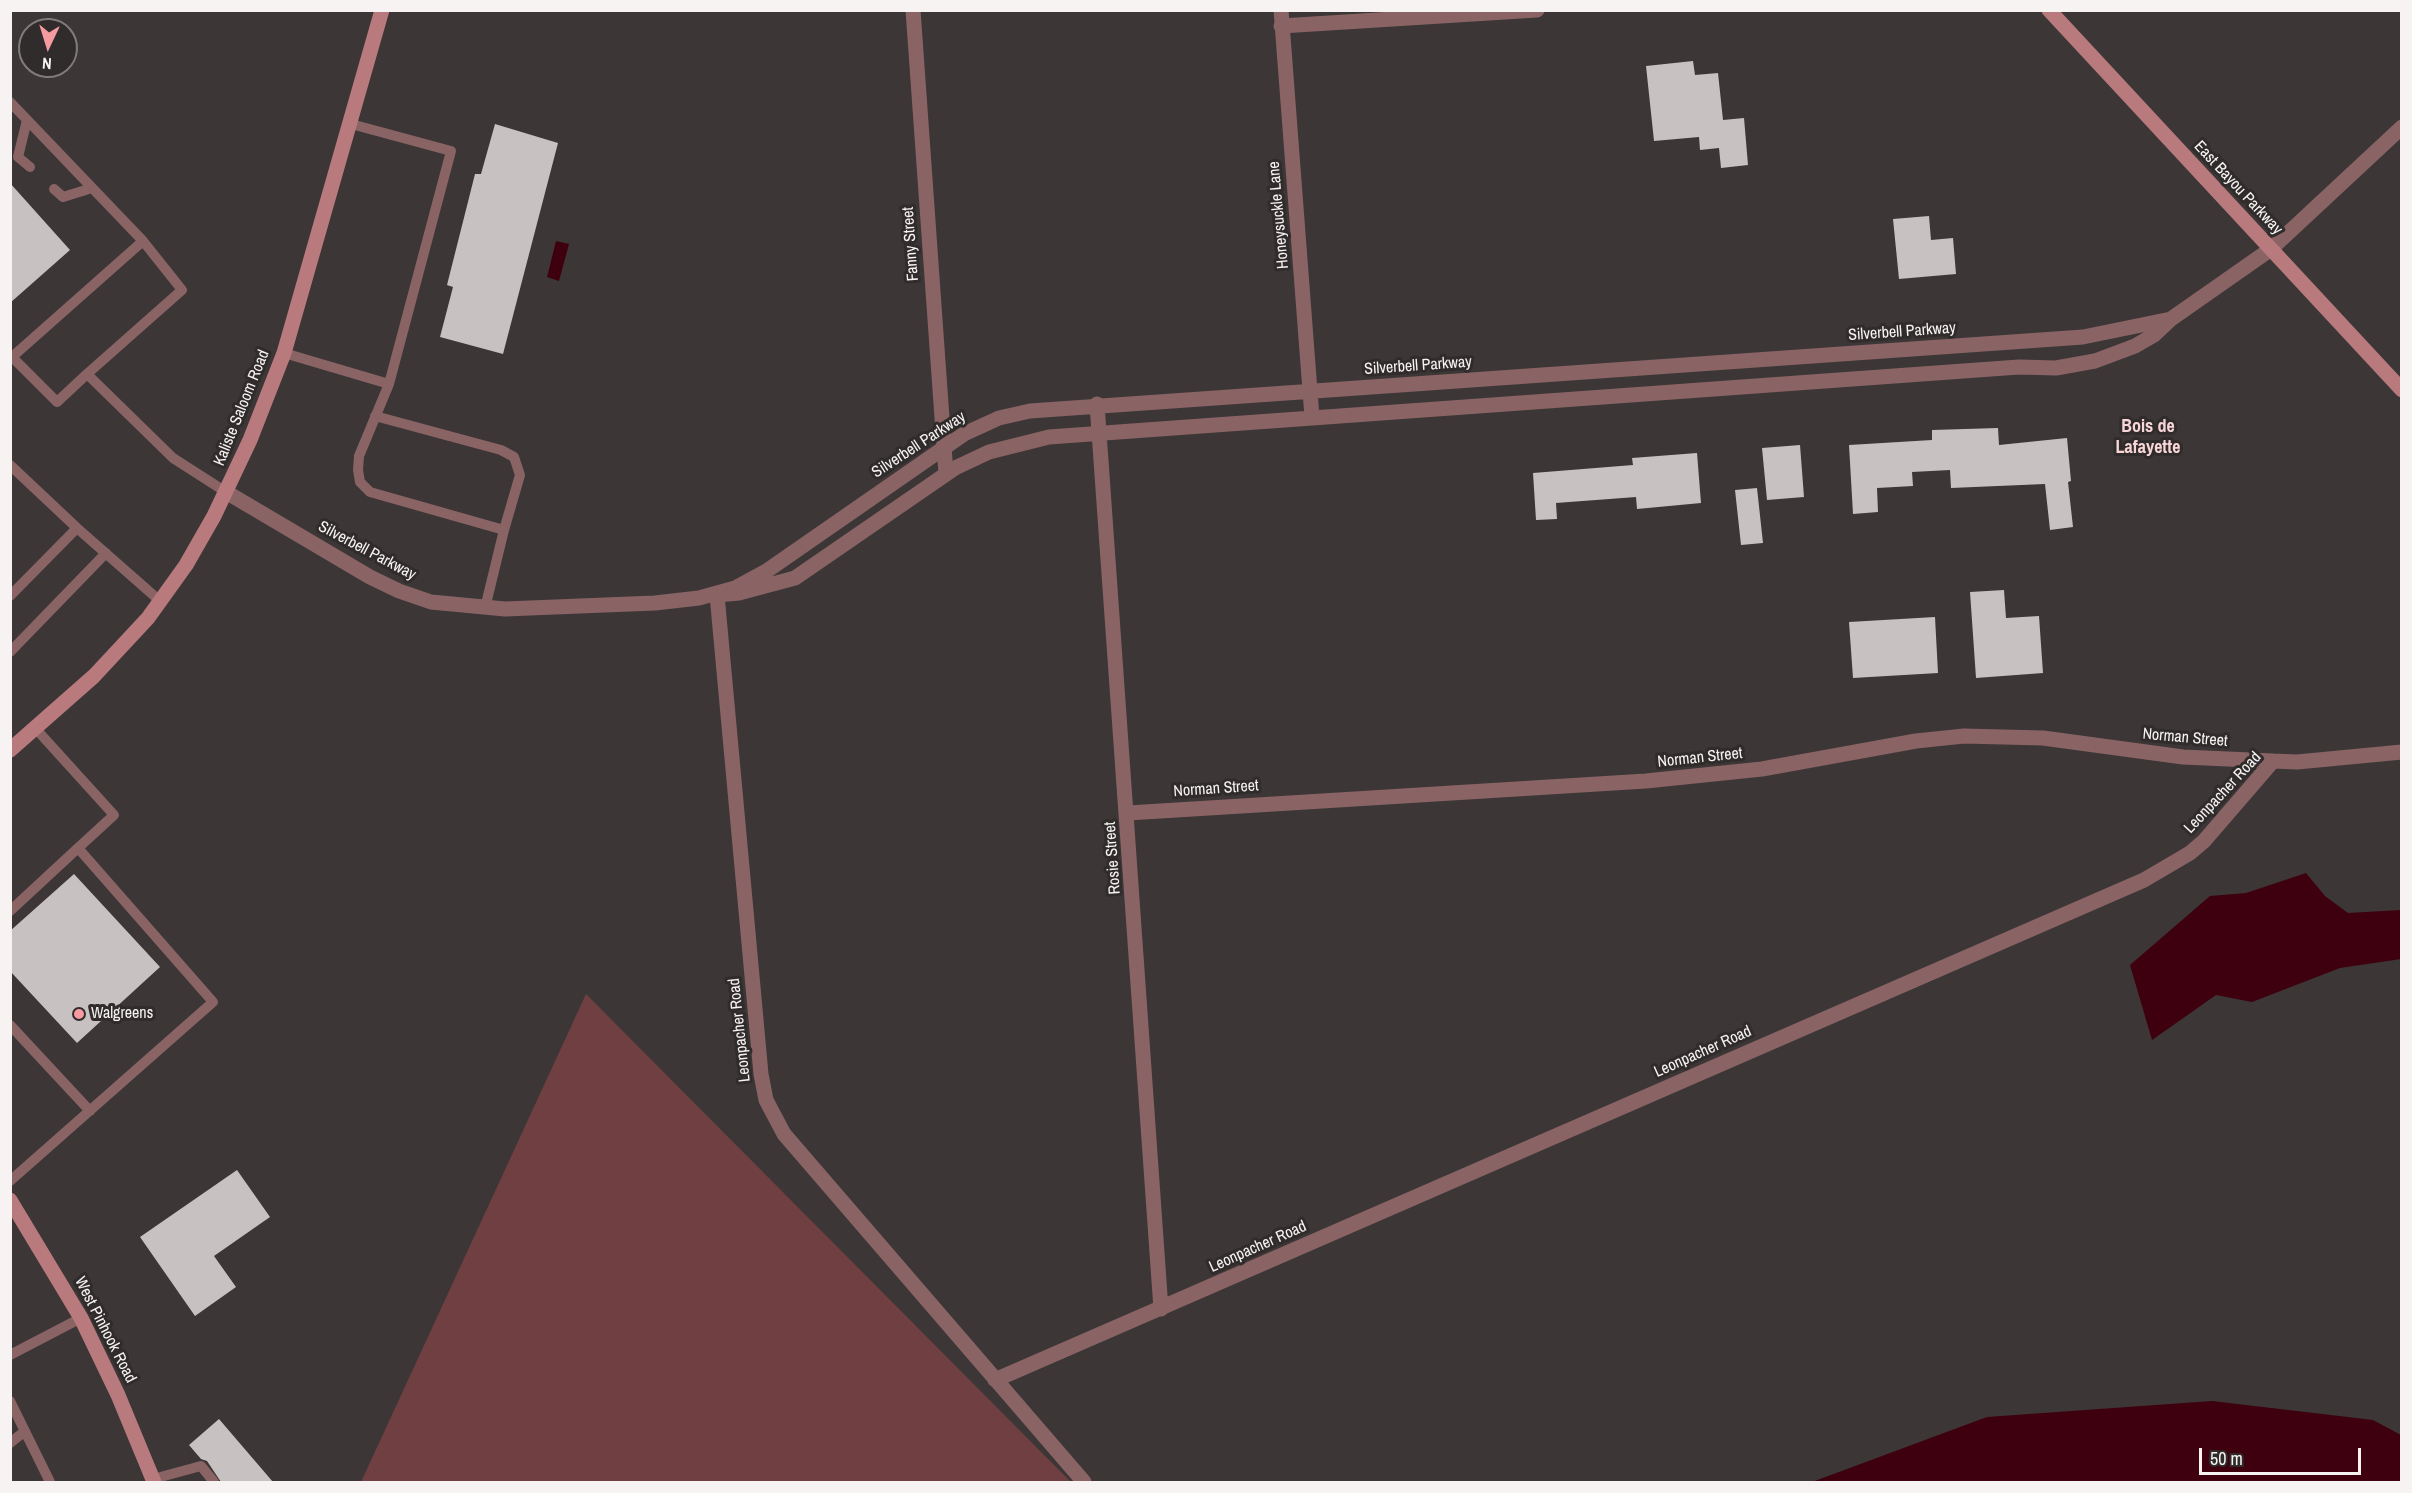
<!DOCTYPE html>
<html>
<head>
<meta charset="utf-8">
<style>
	body { margin:0 }
	#map { position:relative; width:2412px; height:1493px; overflow:hidden; background:#3c3636; font-family:"Archivo Narrow",sans-serif }
	canvas { display:block }
	.frame { position:absolute; inset:0; border:12px solid #f7f3f3; pointer-events:none }
	.north { position:absolute; left:18px; top:18px; width:60px; height:60px; box-sizing:border-box; background:#312c2c; border:2px solid #807c7c; border-radius:50%; rotate:184deg; font-size:16px; font-weight:700; line-height:24px; text-align:center; color:#f7f3f3 }
	.north::after { content:''; display:block; margin:auto; width:21px; height:27px; background:#f49aa0; clip-path:polygon(50% 0,100% 100%,50% 72%,0 100%) }
	.scale { position:absolute; left:2199px; top:1448px; width:162px; height:27px; box-sizing:border-box; border:3px solid #f7f3f3; border-top:0; padding-left:8px; font-size:18px; line-height:21px; white-space:nowrap; color:#f7f3f3; -webkit-text-stroke:4px #312c2c; paint-order:stroke }
</style>
</head>
<body>
<div id="map">
<canvas width="2412" height="1493"></canvas>
<div class="frame"></div>
<div class="north">N</div>
<div class="scale">50 m</div>
</div>
<script>
const c = document.querySelector('canvas').getContext('2d');
c.lineJoin = 'round';
function fill(path, color) {
  c.fillStyle = color;
  c.fill(path, 'evenodd');
}
function toPath(rows) {
  const path = new Path2D();
  for (const r of rows) {
    path.moveTo(r[0], r[1]);
    for (let i = 2; i < r.length; i += 2) path.lineTo(r[i], r[i + 1]);
  }
  return path;
}
function strokePath(path, color, width, dash) {
  c.strokeStyle = color;
  c.lineWidth = width;
  c.lineCap = dash ? 'butt' : 'round';
  c.setLineDash(dash || []);
  c.stroke(path);
}
function label(font, color, halo, rows, align = 'center') {
  c.font = font + ' "Archivo Narrow",sans-serif';
  c.lineWidth = 6;
  c.setLineDash([]);
  c.textBaseline = 'middle';
  c.strokeStyle = halo;
  c.fillStyle = color;
  for (const [text, x, y, turn = 0] of rows) {
    c.save();
    c.translate(x, y);
    c.rotate((+turn || 0) * Math.PI / 180);
    c.textAlign = isNaN(turn) ? turn : align;
    if (halo) c.strokeText(text, 0, 0);
    c.fillText(text, 0, 0);
    c.restore();
  }
}
fill(toPath([
	[586,994,1071,1482,361,1482]
]), '#703f42');
fill(toPath([
	[556,241,569,244,559,281,547,277],
	[2306,873,2325,896,2348,913,2401,910,2401,959,2340,968,2252,1002,2216,995,2152,1040,2130,965,2210,896,2246,893],
	[2212,1401,2373,1420,2401,1435,2401,1482,1812,1482,1987,1417]
]), '#3e000e');
fill(toPath([
	[1693,61,1695,75,1718,73,1723,120,1744,118,1748,165,1721,168,1719,148,1700,150,1699,137,1654,141,1646,66],
	[495,124,558,143,503,354,440,337,453,287,447,285,475,174,481,174],
	[10,183,70,250,10,303],
	[1929,216,1931,240,1953,238,1956,274,1899,279,1893,219],
	[1998,428,1999,445,2067,438,2071,481,2068,482,2073,527,2050,530,2045,484,1951,488,1950,470,1912,472,1913,486,1877,488,1878,512,1853,514,1849,445,1932,440,1932,430],
	[1800,445,1804,497,1767,500,1762,448],
	[1697,453,1701,503,1637,509,1636,497,1556,503,1557,519,1536,520,1533,473,1633,465,1632,458],
	[1757,488,1763,543,1741,545,1735,490],
	[2004,590,2006,618,2039,616,2043,673,1976,678,1970,592],
	[1935,617,1938,673,1853,678,1849,622],
	[74,874,160,967,77,1043,10,971,10,931],
	[237,1170,270,1217,214,1256,236,1287,195,1316,140,1237],
	[219,1419,273,1482,221,1482,207,1461,201,1459,189,1445]
]), '#c8c1c1');
strokePath(toPath([
	[10,102,143,241,12,357,57,402,87,374,173,458,226,492],
	[27,120,18,157,30,167],
	[54,189,63,197,92,188],
	[284,353,389,384,451,151,351,124],
	[87,374,182,290,143,241],
	[389,384,359,456,358,470,360,482,370,492,504,530,485,608],
	[375,416,501,450,514,457,520,475,504,530],
	[10,465,77,528],
	[10,596,77,528,160,601],
	[10,652,106,553],
	[10,911,78,848],
	[10,1025,90,1111],
	[10,1181,213,1002,78,848,114,815,36,729],
	[10,1355,81,1318],
	[10,1401,50,1482],
	[10,1443,25,1431],
	[153,1479,201,1466,214,1482]
]), '#8a6365', 10);
strokePath(toPath([
	[913,10,946,474],
	[1281,10,1312,417],
	[1281,26,1537,10],
	[1097,404,1161,1309],
	[226,492,370,577,399,591,431,602,505,609,655,603,699,598,735,588,768,570,964,434,999,418,1030,411,2083,337,2171,319,2271,249,2402,127],
	[1128,813,1646,781,1762,769,1916,741,1964,736,2043,738,2183,757,2273,761],
	[995,1380,2144,880,2190,853,2204,841,2273,761,2297,762,2402,752],
	[1084,1482,784,1134,766,1100,761,1074,717,595,739,593,795,578,955,468,989,452,1049,437,2019,367,2056,368,2095,361,2135,346,2154,335,2171,319]
]), '#8a6365', 15);
strokePath(toPath([
	[2049,10,2402,390],
	[10,750,94,676,148,618,186,565,214,516,250,440,284,353,382,10],
	[10,1200,81,1318,118,1395,154,1482]
]), '#b87a7d', 15);
for (const [x, y, r, color] of [
	[79,1014,6,"#f49aa0"]
]) {
  const dot = new Path2D();
  dot.arc(x, y, r, 0, 2 * Math.PI);
  c.fillStyle = color;
  c.fill(dot);
  strokePath(dot, '#312c2c', 2);
}
label('16px', '#f7f3f3', '#312c2c', [
	["East Bayou Parkway",2238,188,47],
	["Honeysuckle Lane",1279,215,-95],
	["Fanny Street",911,244,-94],
	["Silverbell Parkway",1902,332,-4],
	["Silverbell Parkway",1418,366,-4],
	["Kaliste Saloom Road",242,408,-68],
	["Silverbell Parkway",919,445,-33],
	["Silverbell Parkway",367,551,28],
	["Norman Street",2185,738,5],
	["Norman Street",1700,758,-6],
	["Norman Street",1216,789,-4],
	["Leonpacher Road",2223,793,-47],
	["Rosie Street",1113,858,-94],
	["Leonpacher Road",740,1030,-96],
	["Leonpacher Road",1703,1052,-24],
	["Leonpacher Road",1258,1247,-24],
	["West Pinhook Road",105,1330,63]
]);
label('16px', '#f7f3f3', '#312c2c', [
	["Walgreens",91,1014]
], 'left');
label('bold 18px', '#f8d5d6', '#312c2c', [
	["Bois de",2148,427],
	["Lafayette",2148,448]
]);
</script>
</body>
</html>
